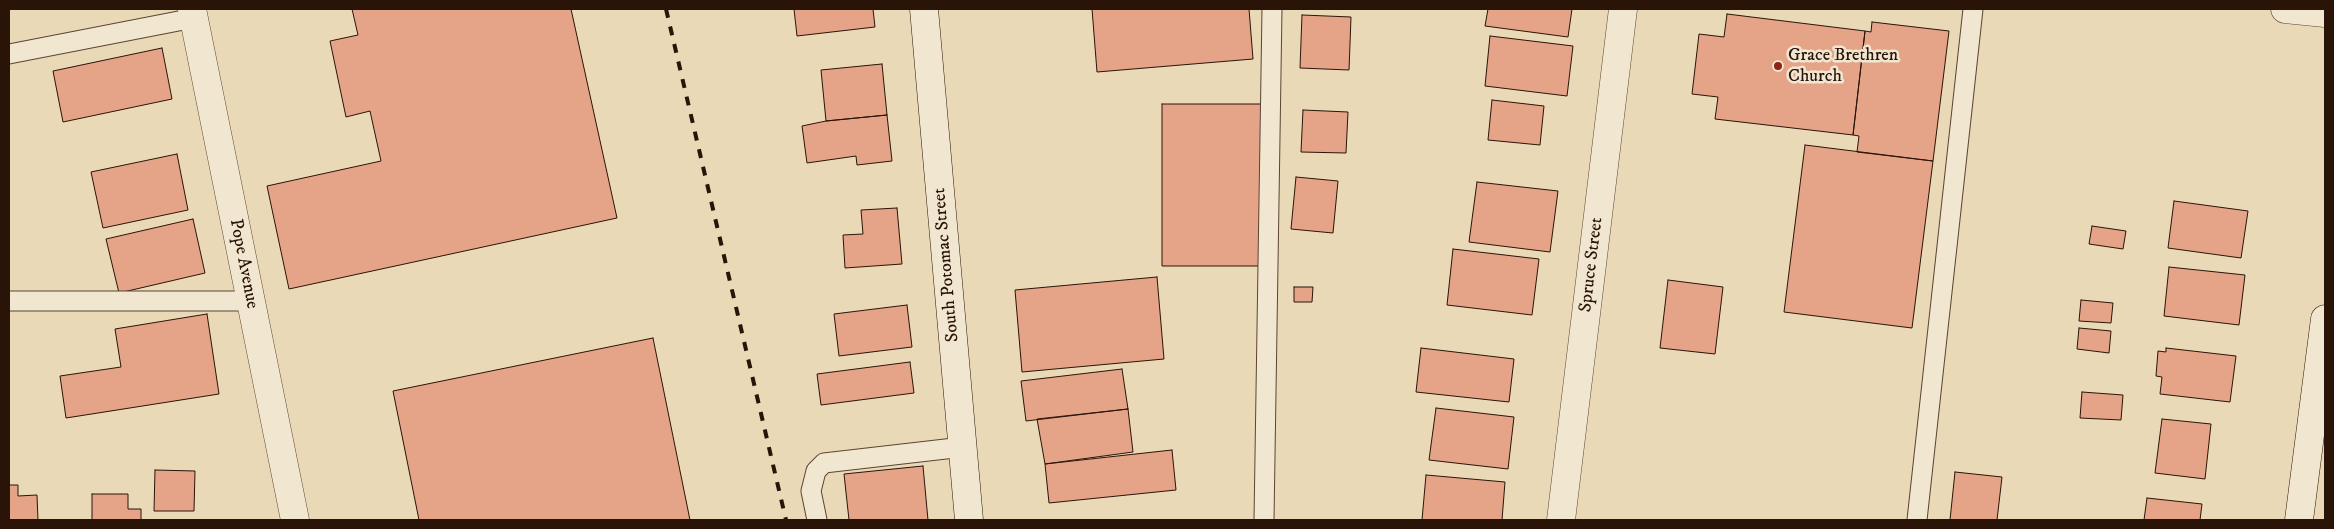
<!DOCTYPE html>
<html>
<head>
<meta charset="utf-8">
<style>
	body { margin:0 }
	#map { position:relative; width:2334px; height:529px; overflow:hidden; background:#e9d9b7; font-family:"IM FELL DW Pica",serif }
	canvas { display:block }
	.frame { position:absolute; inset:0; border:10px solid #2a1408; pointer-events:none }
</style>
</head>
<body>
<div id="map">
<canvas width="2334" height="529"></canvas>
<div class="frame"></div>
</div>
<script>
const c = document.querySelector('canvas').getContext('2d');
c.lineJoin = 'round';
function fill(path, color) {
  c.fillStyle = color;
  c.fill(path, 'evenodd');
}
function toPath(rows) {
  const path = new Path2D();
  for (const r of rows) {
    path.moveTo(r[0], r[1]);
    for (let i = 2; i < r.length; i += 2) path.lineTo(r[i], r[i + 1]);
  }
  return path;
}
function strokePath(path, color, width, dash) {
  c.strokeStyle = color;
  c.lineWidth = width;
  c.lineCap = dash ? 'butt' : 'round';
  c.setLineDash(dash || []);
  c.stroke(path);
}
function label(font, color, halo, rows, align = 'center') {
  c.font = font + ' "IM FELL DW Pica",serif';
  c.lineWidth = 5;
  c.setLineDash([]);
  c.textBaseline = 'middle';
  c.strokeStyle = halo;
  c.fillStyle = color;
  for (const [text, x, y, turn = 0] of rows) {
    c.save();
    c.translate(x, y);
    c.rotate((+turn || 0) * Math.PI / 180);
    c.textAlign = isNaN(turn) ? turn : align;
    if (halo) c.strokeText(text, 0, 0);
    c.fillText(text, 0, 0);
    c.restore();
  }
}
const building = toPath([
	[352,9,571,9,617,218,289,289,267,186,381,161,370,111,346,117,330,41,358,35,352,9],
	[794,9,873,9,875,27,797,36,794,9],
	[1092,9,1249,9,1253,59,1097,72,1092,9],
	[1488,9,1572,9,1568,37,1485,26,1488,9],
	[1727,14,1865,31,1853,135,1715,119,1718,97,1692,94,1699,34,1724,37,1727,14],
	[1302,15,1351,17,1349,70,1300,68,1302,15],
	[1872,22,1949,31,1933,161,1857,152,1859,136,1853,135,1865,31,1871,32,1872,22],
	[1490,36,1573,46,1567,96,1485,86,1490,36],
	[162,48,172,99,63,122,53,71,162,48],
	[882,64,887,115,826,121,821,70,882,64],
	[1492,100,1544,106,1540,145,1488,140,1492,100],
	[1162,104,1264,104,1264,266,1162,266,1162,104],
	[1303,110,1348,112,1346,153,1301,152,1303,110],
	[887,115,892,161,857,165,856,156,807,163,802,126,826,121,887,115],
	[1805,145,1933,161,1912,328,1784,312,1805,145],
	[177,154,188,210,103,228,91,172,177,154],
	[1296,177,1338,181,1333,233,1291,229,1296,177],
	[1477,182,1558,191,1550,252,1469,242,1477,182],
	[2174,201,2248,211,2241,258,2168,248,2174,201],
	[897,208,902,264,845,268,843,235,863,234,861,210,897,208],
	[193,219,205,273,119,293,106,239,193,219],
	[2092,226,2126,231,2123,249,2089,244,2092,226],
	[1453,249,1539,259,1532,315,1447,305,1453,249],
	[2169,267,2245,275,2239,325,2164,316,2169,267],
	[1157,277,1164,359,1022,372,1015,290,1157,277],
	[1668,280,1723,287,1715,354,1660,348,1668,280],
	[1294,287,1313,287,1312,302,1294,302,1294,287],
	[2081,300,2113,303,2111,323,2079,321,2081,300],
	[907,305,912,347,839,356,834,314,907,305],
	[207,314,219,394,66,418,60,376,121,367,115,329,207,314],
	[2079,328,2111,331,2109,353,2077,349,2079,328],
	[653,338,690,520,419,520,393,391,653,338],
	[1421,348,1514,359,1509,402,1416,392,1421,348],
	[2166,348,2236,356,2230,402,2160,394,2162,377,2156,376,2158,351,2166,352,2166,348],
	[910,362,914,393,821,405,817,374,910,362],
	[1122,369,1128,409,1026,421,1021,381,1122,369],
	[2082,392,2123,395,2121,420,2080,418,2082,392],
	[1436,408,1514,417,1508,469,1429,460,1436,408],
	[1128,409,1133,452,1045,464,1037,419,1128,409],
	[2162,419,2211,424,2205,479,2155,473,2162,419],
	[1172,450,1176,490,1049,503,1045,464,1172,450],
	[923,466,928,520,849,520,844,474,923,466],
	[155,470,195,471,194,511,154,511,155,470],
	[1955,472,2002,477,1997,520,1950,520,1955,472],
	[1426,475,1505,482,1502,520,1422,520,1426,475],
	[9,485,18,485,18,496,37,495,38,520,9,520,9,485],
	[92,494,128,494,128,509,141,509,141,520,92,520,92,494],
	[2147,498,2202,504,2200,520,2144,520,2147,498]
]);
fill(building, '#e5a387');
strokePath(building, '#2a1408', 1);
const lane = toPath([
	[9,54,194,18],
	[9,301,251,301],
	[817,520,811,491,816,471,824,463,963,447],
	[1264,520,1272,9],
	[1917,520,1973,9]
]);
const street = toPath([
	[192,9,295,520],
	[2285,9,2325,13],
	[1561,520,1623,9]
]);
const secondary = toPath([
	[924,9,969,520],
	[2299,520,2325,319]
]);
strokePath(lane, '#5a4534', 21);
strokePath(street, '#5a4534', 29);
strokePath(secondary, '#2a1408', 29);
strokePath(lane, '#f1e6d0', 19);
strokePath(street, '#f1e6d0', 28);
strokePath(secondary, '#f1e6d0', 28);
strokePath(toPath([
	[666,9,786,520]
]), '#2a1408', 4, [9, 9]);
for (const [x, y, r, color] of [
	[1778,66,5,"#8f2418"]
]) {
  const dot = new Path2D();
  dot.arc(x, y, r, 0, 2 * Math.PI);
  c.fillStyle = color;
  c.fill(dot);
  strokePath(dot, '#f1e6d0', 2);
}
label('18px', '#2a1408', '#f1e6d0', [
	["Grace Brethren",1788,56],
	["Church",1788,77]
], 'left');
label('18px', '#2a1408', '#f1e6d0', [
	["Pope Avenue",243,264,79],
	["South Potomac Street",947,265,-95],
	["Spruce Street",1592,265,-83]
]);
</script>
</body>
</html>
